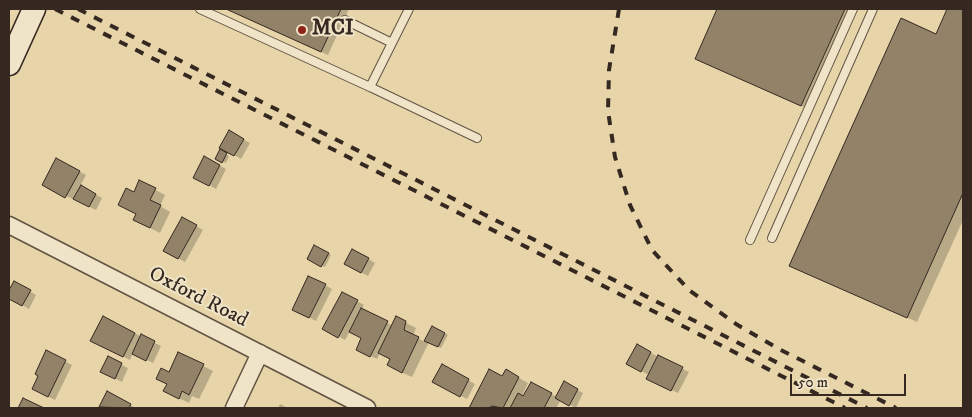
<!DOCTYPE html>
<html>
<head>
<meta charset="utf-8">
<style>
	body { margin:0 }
	#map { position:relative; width:972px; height:417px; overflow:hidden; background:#e7d5a9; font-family:"IM FELL DW Pica",serif }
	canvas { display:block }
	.frame { position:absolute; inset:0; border:10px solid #342821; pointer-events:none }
	.scale { position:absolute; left:790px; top:374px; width:116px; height:22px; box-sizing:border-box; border:2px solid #342821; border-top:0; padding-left:6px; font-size:15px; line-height:18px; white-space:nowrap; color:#342821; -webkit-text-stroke:4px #efe4c7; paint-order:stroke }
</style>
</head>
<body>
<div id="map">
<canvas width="972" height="417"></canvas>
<div class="frame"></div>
<div class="scale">50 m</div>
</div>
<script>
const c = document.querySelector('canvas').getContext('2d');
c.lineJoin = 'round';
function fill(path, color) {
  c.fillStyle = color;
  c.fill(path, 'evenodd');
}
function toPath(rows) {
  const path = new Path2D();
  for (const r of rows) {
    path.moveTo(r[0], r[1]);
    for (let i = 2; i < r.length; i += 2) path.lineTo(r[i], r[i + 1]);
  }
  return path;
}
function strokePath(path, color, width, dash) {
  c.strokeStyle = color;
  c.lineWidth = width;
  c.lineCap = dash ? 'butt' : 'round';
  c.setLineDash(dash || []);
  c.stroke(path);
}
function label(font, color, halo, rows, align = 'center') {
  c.font = font + ' "IM FELL DW Pica",serif';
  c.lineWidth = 4;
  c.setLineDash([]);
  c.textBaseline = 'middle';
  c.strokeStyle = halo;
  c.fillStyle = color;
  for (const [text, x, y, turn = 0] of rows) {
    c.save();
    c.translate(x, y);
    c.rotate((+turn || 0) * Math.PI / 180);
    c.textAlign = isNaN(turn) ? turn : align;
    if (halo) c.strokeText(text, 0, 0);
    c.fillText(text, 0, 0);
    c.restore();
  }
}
fill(toPath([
	[227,9,349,9,328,55],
	[718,9,853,9,808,109,696,59],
	[949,9,963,9,963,220,917,322,791,266,937,36],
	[229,132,250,143,241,159,221,147],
	[221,151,229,156,226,163,217,159],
	[205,158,226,169,216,189,195,177],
	[57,160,86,175,80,186,102,198,96,210,43,185],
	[140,182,165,195,160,206,170,212,160,233,144,225,137,214,134,193],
	[182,218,203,230,185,262,165,251],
	[315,247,331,255,325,267,309,259],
	[353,250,375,263,368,276,345,264],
	[14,282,36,295,29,309,9,297],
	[325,285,332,289,316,321,300,313],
	[342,293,364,305,361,310,393,326,397,318,416,328,413,336,425,342,432,327,448,335,441,348,429,342,412,377,398,371,392,359,380,353,377,359,364,353,363,338,350,331,345,340,324,328],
	[103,318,161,346,153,363,133,353,130,360,98,344],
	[637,346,689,372,678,393,655,382,649,375,628,364],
	[47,352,72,365,55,400,40,393],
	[179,354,213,371,199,399,192,396,189,403,174,396,168,384,169,374],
	[108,358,128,368,122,382,108,375],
	[442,366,475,384,467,399,434,382],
	[506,371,528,383,521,398,523,399,531,384,557,397,564,383,583,393,576,408,561,400,556,408,470,408,503,378],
	[107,393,136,408,104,408,100,406],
	[280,404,288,408,278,408]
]), '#0003');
const building = toPath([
	[226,9,341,9,321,52,226,9],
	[717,9,845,9,801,106,695,59,717,9],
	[947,9,963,9,963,193,907,318,789,266,901,18,936,34,947,9],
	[229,130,244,139,234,156,219,148,229,130],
	[220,149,227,153,222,163,215,159,220,149],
	[204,156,220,165,209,186,193,178,204,156],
	[56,158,80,171,65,198,42,185,56,158],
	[139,180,156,188,150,200,161,205,150,228,133,220,136,214,118,205,126,188,134,192,139,180],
	[81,185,96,194,89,207,73,199,81,185],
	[182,217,197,225,178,259,163,251,182,217],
	[314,245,329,253,321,267,307,259,314,245],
	[352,249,369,258,361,273,344,264,352,249],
	[308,276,326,284,309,318,292,310,308,276],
	[14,281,31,290,22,306,9,299,9,290,14,281],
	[342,292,358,300,338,338,322,329,342,292],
	[361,308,388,321,370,357,356,350,361,338,349,332,361,308],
	[103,316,135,333,123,357,90,341,103,316],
	[396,316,406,321,404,330,419,337,402,373,387,365,390,359,378,353,396,316],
	[432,326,445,333,438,347,424,341,432,326],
	[141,334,155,341,146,361,132,354,141,334],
	[637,344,651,352,641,372,626,364,637,344],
	[46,350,66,360,48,397,32,389,38,376,35,374,46,350],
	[178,352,204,364,189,395,182,391,179,399,163,391,167,384,156,379,161,368,169,372,178,352],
	[658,355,683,367,671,391,646,379,658,355],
	[108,356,122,363,115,379,100,372,108,356],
	[442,364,469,379,460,397,432,382,442,364],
	[489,369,502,376,506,369,519,377,503,408,491,406,490,408,469,408,489,369],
	[564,381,578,389,569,406,555,398,564,381],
	[531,382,552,393,544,408,510,408,518,393,523,396,531,382],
	[107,391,131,404,129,408,99,407,107,391],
	[23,398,44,408,18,408,23,398]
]);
fill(building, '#918268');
strokePath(building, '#342821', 1);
const service = toPath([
	[200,9,370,87,409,9],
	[345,20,392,43],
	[370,87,477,138],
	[772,238,873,9],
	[750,240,853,9]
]);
const minor = toPath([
	[9,225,367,408],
	[234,408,260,353]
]);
const secondary = toPath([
	[9,64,34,9]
]);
strokePath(service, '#615343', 10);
strokePath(minor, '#615343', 19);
strokePath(secondary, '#342821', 25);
strokePath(service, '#efe4c7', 8);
strokePath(minor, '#efe4c7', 16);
strokePath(secondary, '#efe4c7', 22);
strokePath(toPath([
	[55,9,845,408],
	[78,9,867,408],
	[619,9,609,70,608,111,615,157,630,205,652,250,689,290,736,324,779,349,896,408]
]), '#342821', 4, [9, 9]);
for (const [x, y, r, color] of [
	[302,30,5,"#8f2418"]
]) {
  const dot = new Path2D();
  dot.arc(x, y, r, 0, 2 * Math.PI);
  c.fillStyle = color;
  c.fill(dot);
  strokePath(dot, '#efe4c7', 2);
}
label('bold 21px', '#342821', '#efe4c7', [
	["MCI",312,30]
], 'left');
label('21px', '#342821', '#efe4c7', [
	["Oxford Road",198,298,27]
]);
</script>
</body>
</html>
